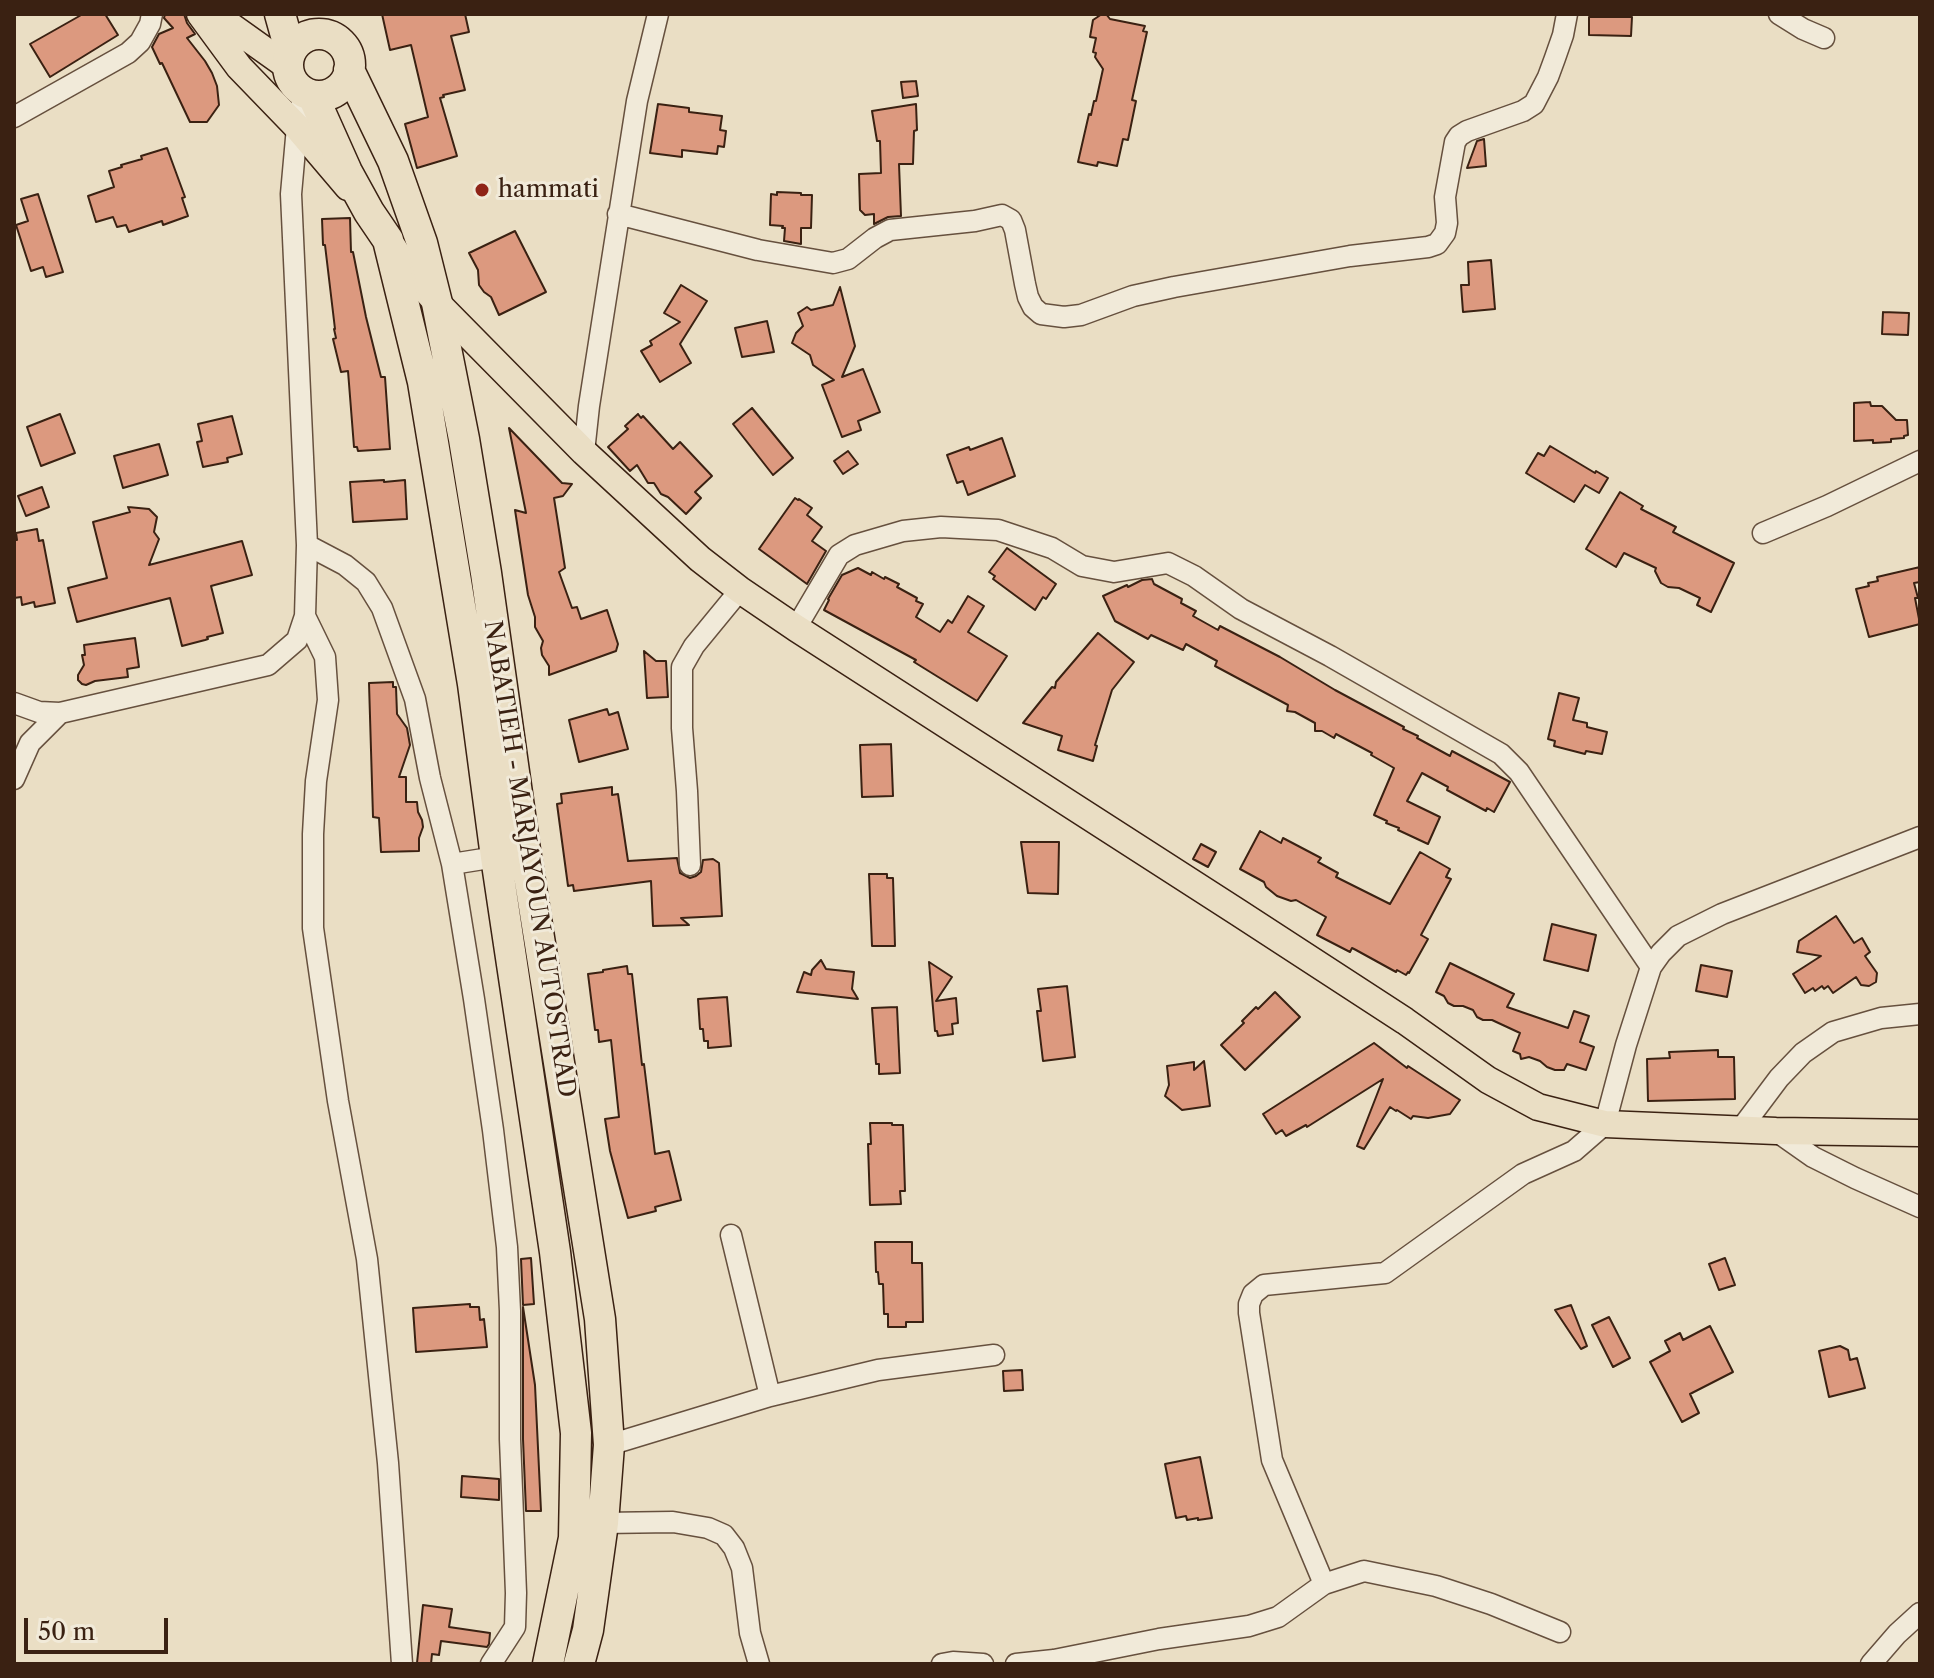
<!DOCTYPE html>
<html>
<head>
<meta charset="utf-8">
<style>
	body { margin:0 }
	#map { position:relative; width:1934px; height:1678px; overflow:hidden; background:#eadec4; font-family:"Libre Caslon Text",serif }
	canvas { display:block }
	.frame { position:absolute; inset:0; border:16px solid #3a2112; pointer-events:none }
	.scale { position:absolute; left:24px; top:1618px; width:144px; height:36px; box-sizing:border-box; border:4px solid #3a2112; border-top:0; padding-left:10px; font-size:24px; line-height:28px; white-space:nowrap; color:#3a2112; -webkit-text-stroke:6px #f1ead9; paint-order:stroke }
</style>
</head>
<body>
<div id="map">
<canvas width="1934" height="1678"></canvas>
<div class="frame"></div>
<div class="scale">50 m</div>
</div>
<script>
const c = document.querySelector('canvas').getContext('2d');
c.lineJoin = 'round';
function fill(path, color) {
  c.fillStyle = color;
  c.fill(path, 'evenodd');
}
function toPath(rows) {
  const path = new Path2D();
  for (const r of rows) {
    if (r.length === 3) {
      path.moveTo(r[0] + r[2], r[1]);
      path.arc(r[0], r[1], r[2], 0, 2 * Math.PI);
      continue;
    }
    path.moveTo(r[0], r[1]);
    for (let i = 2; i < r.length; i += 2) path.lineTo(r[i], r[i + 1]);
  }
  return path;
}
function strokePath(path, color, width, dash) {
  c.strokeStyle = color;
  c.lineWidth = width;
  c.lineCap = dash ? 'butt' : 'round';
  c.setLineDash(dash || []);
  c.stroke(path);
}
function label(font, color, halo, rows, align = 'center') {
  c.font = font + ' "Libre Caslon Text",serif';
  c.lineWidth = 6;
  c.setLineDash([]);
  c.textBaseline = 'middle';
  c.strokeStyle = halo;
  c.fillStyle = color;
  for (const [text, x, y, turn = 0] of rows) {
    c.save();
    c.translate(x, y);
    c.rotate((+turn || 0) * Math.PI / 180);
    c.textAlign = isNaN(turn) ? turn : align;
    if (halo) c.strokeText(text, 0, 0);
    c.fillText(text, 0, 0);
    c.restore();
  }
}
const building = toPath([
	[83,14,105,14,118,35,50,77,30,44,83,14],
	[165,14,184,14,187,23,195,34,187,38,205,61,212,73,217,86,219,105,207,122,190,122,162,63,160,64,152,47,159,34,173,28,164,18,165,14],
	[382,14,465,14,469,32,451,36,465,90,443,95,444,97,440,98,457,156,417,168,405,124,428,117,411,45,390,50,382,14],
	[1102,14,1106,14,1110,19,1145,26,1143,31,1147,32,1132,100,1136,101,1128,140,1123,139,1117,166,1098,162,1097,166,1078,162,1089,114,1091,115,1094,101,1096,101,1103,69,1095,57,1096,53,1093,52,1096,38,1090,37,1093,20,1102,14],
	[1589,17,1632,17,1631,36,1589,35,1589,17],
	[916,81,918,96,903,98,901,82,916,81],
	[658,104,689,108,689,112,722,116,720,130,726,131,724,147,718,146,717,154,682,150,682,157,650,153,658,104],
	[916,104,917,130,914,131,913,164,899,164,901,216,888,217,874,224,874,214,865,215,860,210,859,174,881,173,880,141,877,141,872,111,916,104],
	[1484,139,1486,166,1467,168,1477,141,1484,139],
	[167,148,185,197,182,198,188,216,163,225,162,221,129,232,126,225,117,227,113,217,96,222,88,196,114,187,109,171,122,167,121,165,142,159,141,156,167,148],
	[777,192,801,193,801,195,812,195,811,228,801,228,801,244,784,241,785,228,782,228,783,226,770,225,771,194,777,195,777,192],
	[38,194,63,272,46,277,43,267,31,271,16,225,28,221,21,199,38,194],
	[350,218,351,252,353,252,366,317,381,377,385,377,390,449,358,451,357,447,354,447,348,371,341,372,333,339,336,338,334,329,335,329,325,245,323,245,322,219,350,218],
	[515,231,546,292,499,315,491,297,484,292,479,285,478,270,469,253,515,231],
	[1491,260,1495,309,1463,312,1461,285,1469,285,1468,262,1491,260],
	[681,285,707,301,680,344,691,363,660,382,641,351,652,345,650,341,680,322,664,313,681,285],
	[840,287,855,346,842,377,863,369,880,412,858,421,861,430,842,437,822,385,834,380,813,365,810,355,792,343,796,333,803,326,798,313,807,307,811,310,833,305,840,287],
	[1883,312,1909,313,1908,335,1882,334,1883,312],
	[767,321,774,352,742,357,735,328,767,321],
	[1870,402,1871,406,1882,406,1896,420,1907,420,1908,435,1904,436,1904,438,1891,439,1891,442,1873,443,1873,440,1854,441,1854,403,1870,402],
	[752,408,793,458,773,475,733,424,752,408],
	[60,414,75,453,41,466,27,427,60,414],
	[638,414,641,418,643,416,673,449,680,442,712,476,695,492,701,498,686,514,668,497,661,494,654,483,648,483,637,465,630,471,608,447,628,429,625,426,638,414],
	[232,416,242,454,227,458,228,462,203,467,197,442,202,441,198,424,232,416],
	[509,428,562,483,572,484,563,496,554,498,565,568,559,572,572,608,577,607,581,619,607,610,618,644,616,651,549,675,549,666,542,655,541,648,543,641,535,627,535,617,528,595,515,510,526,513,509,428],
	[1002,438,1015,476,968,495,963,481,957,483,947,455,969,447,970,450,1002,438],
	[159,444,168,475,123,488,114,456,159,444],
	[1550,446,1595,473,1596,471,1608,478,1599,493,1585,485,1574,502,1526,473,1538,453,1544,456,1550,446],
	[848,451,858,464,843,474,834,461,848,451],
	[384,480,384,482,405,480,407,519,353,522,350,482,384,480],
	[42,487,49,507,26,516,18,496,42,487],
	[1620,492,1643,506,1641,509,1676,527,1673,532,1734,563,1711,612,1697,605,1700,598,1679,588,1668,587,1661,583,1655,571,1656,568,1624,553,1616,567,1586,549,1620,492],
	[795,498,798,500,799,499,812,508,807,515,822,527,812,541,826,551,807,584,759,549,795,498],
	[128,507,149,509,157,517,154,532,159,539,149,565,242,541,252,575,211,586,223,633,207,637,208,639,205,640,182,646,170,598,77,622,68,588,107,578,93,522,130,512,128,507],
	[37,529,39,541,43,540,55,603,35,607,34,602,22,605,21,597,14,598,14,540,17,540,16,533,37,529],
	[1007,548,1056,584,1046,599,1043,597,1035,610,993,579,995,576,989,572,1007,548],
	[1920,567,1920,582,1914,583,1918,598,1915,598,1920,624,1869,637,1856,589,1869,586,1868,583,1878,581,1877,577,1920,567],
	[858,568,871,575,872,572,884,579,885,577,899,584,897,587,917,598,916,601,923,604,916,617,940,632,948,620,952,623,968,596,984,606,968,632,1007,656,977,701,914,662,916,660,824,610,829,600,828,599,842,575,858,568],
	[1152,579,1154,584,1182,599,1181,603,1196,611,1193,616,1218,630,1220,626,1280,657,1335,690,1404,727,1403,729,1418,736,1417,738,1450,756,1452,751,1510,782,1494,812,1487,808,1486,811,1447,790,1448,787,1422,773,1407,801,1440,817,1428,844,1398,830,1399,828,1386,823,1387,821,1374,815,1394,768,1371,755,1372,753,1336,734,1334,738,1322,731,1315,731,1315,723,1295,712,1287,711,1288,705,1215,666,1217,661,1186,644,1183,650,1151,635,1148,639,1115,621,1103,596,1127,585,1128,587,1142,580,1152,579],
	[1098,633,1134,662,1112,690,1095,745,1097,746,1093,761,1058,750,1062,736,1023,723,1052,687,1055,688,1056,682,1098,633],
	[135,638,139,667,127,669,128,677,95,681,86,685,82,684,78,680,78,675,84,665,82,655,85,655,84,645,135,638],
	[644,651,656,661,666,661,668,697,647,698,644,651],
	[393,682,393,687,396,687,397,714,407,728,410,745,399,777,406,777,406,802,417,802,418,812,422,820,423,827,419,838,419,851,381,852,379,818,373,817,369,683,393,682],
	[1559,693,1579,698,1573,720,1587,723,1587,727,1607,732,1602,754,1586,751,1585,754,1554,746,1555,741,1548,739,1559,693],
	[607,709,609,715,618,712,628,749,579,762,569,720,607,709],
	[891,744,893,796,862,797,860,745,891,744],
	[612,787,612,795,618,794,628,861,677,858,680,873,690,878,696,876,701,872,703,860,713,859,719,863,722,916,681,918,689,925,653,926,651,881,574,891,573,885,568,886,557,804,562,803,561,794,612,787],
	[1260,831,1281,843,1283,838,1321,858,1318,862,1338,873,1336,877,1390,904,1420,852,1450,869,1446,877,1451,879,1421,935,1428,939,1409,973,1408,972,1406,975,1397,970,1396,972,1356,950,1352,948,1350,952,1317,935,1326,917,1296,900,1291,901,1277,896,1266,887,1264,882,1240,869,1260,831],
	[1021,842,1059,842,1058,894,1028,893,1021,842],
	[1201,844,1216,852,1208,867,1193,859,1201,844],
	[869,874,887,874,887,878,893,878,895,946,872,946,869,874],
	[1836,916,1854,943,1862,938,1870,952,1865,956,1877,973,1876,982,1869,986,1861,985,1856,977,1833,993,1828,986,1824,989,1822,986,1815,991,1813,988,1805,993,1793,974,1821,956,1797,952,1799,941,1836,916],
	[1552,924,1596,935,1588,971,1544,960,1552,924],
	[821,960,826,969,854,972,852,989,858,999,797,992,804,972,811,975,812,970,821,960],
	[929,962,952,977,936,1001,956,998,958,1023,952,1024,953,1034,938,1036,937,1031,935,1031,929,962],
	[1450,963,1514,994,1507,1007,1568,1028,1574,1011,1589,1016,1580,1042,1594,1047,1586,1070,1567,1064,1564,1070,1555,1070,1547,1067,1540,1061,1529,1057,1521,1059,1520,1054,1513,1051,1520,1033,1492,1020,1483,1020,1477,1017,1473,1010,1463,1006,1454,1006,1448,1003,1444,996,1436,992,1450,963],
	[1701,965,1732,971,1727,997,1696,991,1701,965],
	[627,966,628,974,632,974,642,1065,644,1064,655,1154,669,1151,681,1200,655,1207,656,1211,628,1218,610,1151,605,1119,619,1117,611,1040,599,1042,598,1030,595,1030,588,974,603,972,603,970,627,966],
	[1067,986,1075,1057,1043,1061,1037,1011,1041,1011,1038,989,1067,986],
	[1275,992,1300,1017,1245,1070,1221,1045,1244,1023,1242,1021,1256,1007,1258,1009,1275,992],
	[727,997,731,1046,708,1048,708,1041,704,1041,703,1029,700,1029,698,999,727,997],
	[897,1007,900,1073,879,1074,879,1064,876,1064,872,1008,897,1007],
	[1374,1043,1407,1068,1408,1066,1460,1100,1450,1114,1428,1118,1413,1116,1411,1119,1397,1110,1396,1111,1390,1107,1364,1149,1357,1146,1383,1079,1307,1127,1306,1125,1286,1136,1282,1130,1276,1134,1263,1114,1374,1043],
	[1718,1050,1718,1057,1734,1057,1735,1099,1648,1101,1647,1059,1670,1058,1669,1052,1718,1050],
	[1204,1061,1210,1106,1182,1110,1165,1096,1169,1085,1167,1066,1194,1062,1194,1070,1204,1061],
	[870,1123,892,1123,892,1125,903,1125,905,1191,900,1191,901,1204,870,1205,868,1144,871,1144,870,1123],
	[875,1242,912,1242,912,1263,922,1263,923,1322,906,1322,906,1327,888,1327,888,1314,884,1314,883,1284,879,1284,878,1272,876,1272,875,1242],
	[531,1258,534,1304,523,1305,521,1259,531,1258],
	[1725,1258,1735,1285,1719,1290,1709,1264,1725,1258],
	[470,1304,470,1307,479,1307,480,1320,484,1319,487,1347,416,1352,413,1308,470,1304],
	[1571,1305,1587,1346,1581,1349,1555,1310,1571,1305],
	[523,1307,535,1385,541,1511,526,1511,523,1439,523,1307],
	[1609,1317,1630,1358,1613,1367,1592,1325,1609,1317],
	[1710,1326,1733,1372,1690,1394,1699,1413,1682,1422,1650,1362,1670,1351,1665,1341,1680,1333,1683,1340,1710,1326],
	[1840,1346,1848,1350,1850,1360,1857,1358,1865,1388,1829,1397,1819,1351,1840,1346],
	[1022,1370,1023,1390,1004,1391,1003,1371,1022,1370],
	[1200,1457,1212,1518,1198,1520,1198,1518,1187,1520,1186,1516,1176,1518,1165,1464,1200,1457],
	[462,1476,499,1479,499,1500,461,1497,462,1476],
	[423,1605,452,1609,449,1627,490,1633,489,1644,487,1647,441,1641,439,1655,432,1654,431,1664,417,1663,423,1605]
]);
fill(building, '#dc997f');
strokePath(building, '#3a2112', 2);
const minor = toPath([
	[1779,14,1803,29,1824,38],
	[14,117,128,53,140,42,150,24,152,14],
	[618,214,758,250,833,263,848,259,875,238,890,230,975,221,1002,215,1011,220,1015,230,1025,284,1028,297,1033,307,1041,314,1064,317,1081,315,1133,296,1174,287,1350,256,1428,247,1437,244,1445,233,1447,223,1445,197,1455,142,1459,136,1467,131,1523,111,1534,104,1548,77,1555,58,1563,35,1567,14],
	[584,452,589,406,637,101,658,14],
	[1763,533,1827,506,1920,461],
	[307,545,345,565,366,582,382,608,415,699,430,778,452,864,474,999,493,1130,507,1247,510,1311,510,1439,516,1593,515,1627,491,1664],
	[305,616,325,657,328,700,316,781,313,834,313,928,338,1101,367,1259,388,1463,402,1664],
	[796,628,839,555,855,545,903,531,941,527,998,530,1052,548,1082,566,1114,572,1168,563,1194,576,1241,609,1330,656,1501,754,1519,772,1651,967],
	[14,703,39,712,60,713,268,665,297,640,305,616,307,545,291,194,297,127,304,92],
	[14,779,30,743,60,713],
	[452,864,496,857],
	[690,865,687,791,682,728,682,667,694,646,740,590],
	[1740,1130,1779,1078,1803,1053,1833,1032,1881,1018,1920,1014],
	[1776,1131,1813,1157,1855,1178,1920,1207],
	[731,1235,770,1396],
	[609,1445,770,1396,878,1370,994,1355],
	[603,1523,673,1522,708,1528,724,1535,734,1548,742,1568,750,1633,759,1664],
	[1324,1584,1272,1460,1249,1313,1249,1304,1253,1294,1264,1285,1385,1273,1523,1174,1574,1151,1605,1124,1626,1045,1651,967,1661,953,1678,936,1722,914,1920,837],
	[942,1664,953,1662,983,1664],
	[1016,1664,1054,1660,1159,1639,1249,1626,1278,1617,1324,1584,1364,1571,1436,1586,1491,1604,1560,1632],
	[1871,1664,1897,1634,1920,1613]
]);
const major = toPath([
	[200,14,239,67,297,127,348,187],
	[214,14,287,66],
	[393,247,407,269,437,303,584,452,700,559,740,590,796,628,1239,913,1405,1021,1488,1080,1538,1107,1605,1124,1776,1131,1920,1133]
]);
const highway = toPath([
	[280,14,290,50],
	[319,65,31],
	[349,70,393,161,422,243,437,303,464,439,486,573,525,850,600,1319,609,1445,603,1523,588,1630,579,1664],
	[313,96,347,172,369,212,388,240,423,382,473,684,496,857,555,1252,576,1433,574,1538,548,1664]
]);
strokePath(minor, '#66503e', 23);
strokePath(major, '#3a2112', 29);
strokePath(highway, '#3a2112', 33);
strokePath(minor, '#f1ead9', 20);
strokePath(major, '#eadec4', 26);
strokePath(highway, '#eadec4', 30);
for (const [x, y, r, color] of [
	[482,190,8,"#8f2418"]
]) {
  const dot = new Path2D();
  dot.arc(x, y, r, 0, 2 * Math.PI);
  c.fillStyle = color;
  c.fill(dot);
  strokePath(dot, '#f1ead9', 3);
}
label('24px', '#3a2112', '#f1ead9', [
	["hammati",498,190]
], 'left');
label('24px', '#3a2112', '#f1ead9', [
	["NABATIEH - MARJAYOUN AUTOSTRAD",529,859,81]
]);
</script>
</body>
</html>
